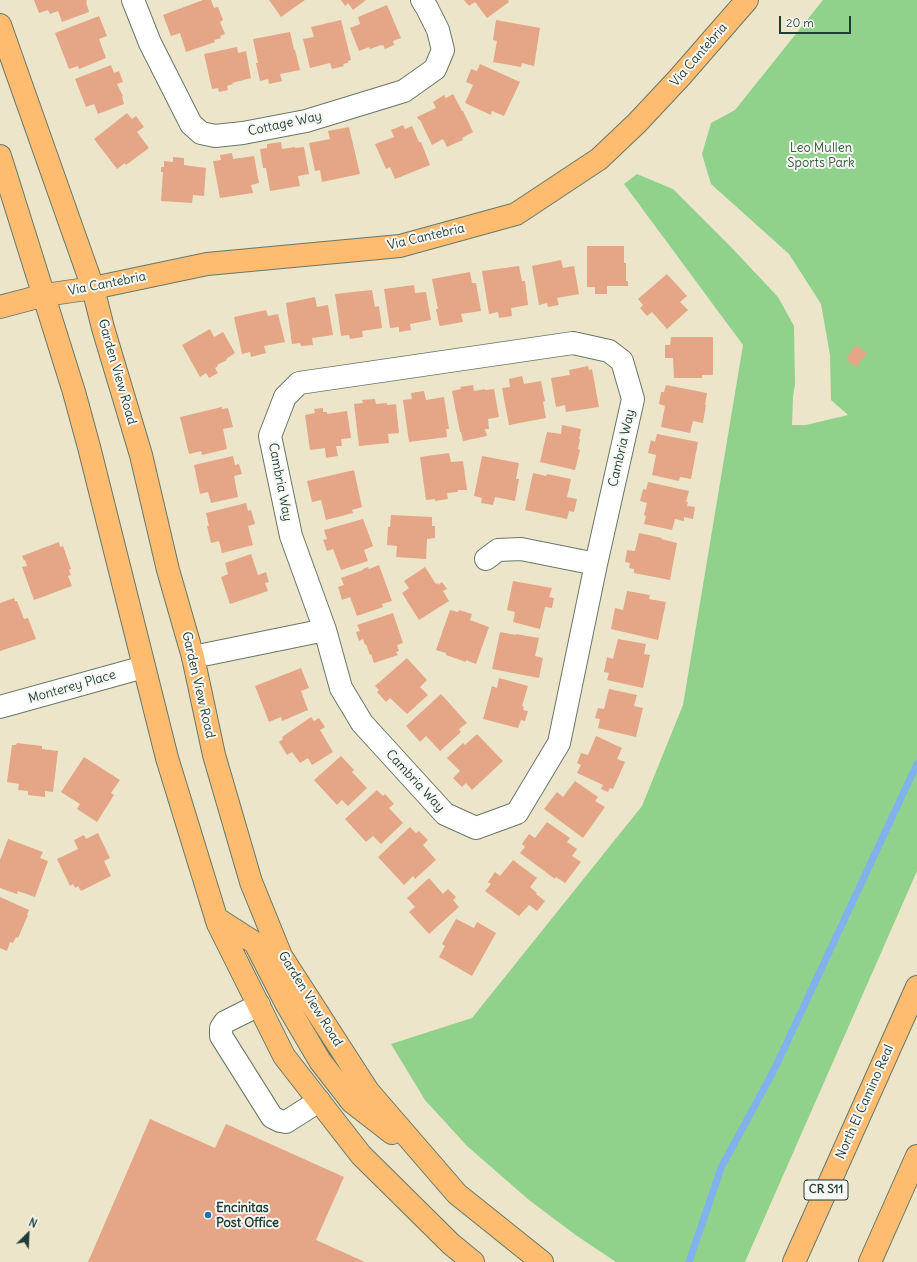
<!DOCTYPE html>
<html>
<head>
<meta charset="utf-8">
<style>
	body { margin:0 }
	#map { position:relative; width:917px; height:1262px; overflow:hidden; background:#ece5ca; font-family:Delius,sans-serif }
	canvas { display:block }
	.north { position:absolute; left:8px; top:1214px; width:40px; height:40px; -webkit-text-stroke:3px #f6f6f2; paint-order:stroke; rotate:24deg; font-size:11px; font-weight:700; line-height:16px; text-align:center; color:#1f3d34 }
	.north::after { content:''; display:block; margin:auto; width:14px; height:18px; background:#1f3d34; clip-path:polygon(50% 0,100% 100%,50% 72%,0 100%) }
	.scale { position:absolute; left:779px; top:16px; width:72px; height:18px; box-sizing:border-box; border:2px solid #1f3d34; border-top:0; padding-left:5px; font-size:12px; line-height:14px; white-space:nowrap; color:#1f3d34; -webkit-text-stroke:3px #f6f6f2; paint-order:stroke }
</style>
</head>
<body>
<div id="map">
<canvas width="917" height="1262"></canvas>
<div class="north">N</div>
<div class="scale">20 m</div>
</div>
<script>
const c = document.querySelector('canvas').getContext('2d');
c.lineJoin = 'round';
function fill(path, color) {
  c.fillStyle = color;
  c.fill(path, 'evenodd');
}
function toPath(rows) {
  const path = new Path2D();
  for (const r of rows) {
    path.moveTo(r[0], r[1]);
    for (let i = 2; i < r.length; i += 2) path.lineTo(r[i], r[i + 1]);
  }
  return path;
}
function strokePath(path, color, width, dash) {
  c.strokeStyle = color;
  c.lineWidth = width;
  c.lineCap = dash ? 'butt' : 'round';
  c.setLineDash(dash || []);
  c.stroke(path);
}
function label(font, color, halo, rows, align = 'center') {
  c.font = font + ' Delius,sans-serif';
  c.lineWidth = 4;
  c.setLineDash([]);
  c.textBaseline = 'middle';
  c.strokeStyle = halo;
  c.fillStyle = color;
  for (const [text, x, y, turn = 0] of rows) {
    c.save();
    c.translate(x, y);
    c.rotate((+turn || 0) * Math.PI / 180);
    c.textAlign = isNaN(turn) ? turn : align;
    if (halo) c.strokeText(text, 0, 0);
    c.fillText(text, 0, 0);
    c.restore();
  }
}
fill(toPath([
	[823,0,917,0,917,871,745,1262,616,1262,577,1236,529,1200,467,1146,425,1100,391,1044,472,1018,642,806,683,705,743,345,624,184,637,174,673,189,731,247,778,297,794,326,795,384,793,397,792,425,806,425,848,415,831,400,830,355,821,304,789,254,711,184,702,154,711,123,735,110]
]), '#90d28b');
strokePath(toPath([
	[689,1262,721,1168,774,1070,917,764]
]), '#81b2ed', 7);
fill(toPath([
	[34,0,86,0,87,1,86,2,89,12,62,22,58,11,50,14,48,10,39,13],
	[203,0,211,0,214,8,218,7,223,20,220,22,225,34,220,36,221,38,214,40,215,42,186,52,180,33,171,36,163,15],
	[269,0,305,0,281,17],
	[341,0,366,0,353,10,348,3,345,6],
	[464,0,508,0,509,2,487,18,475,2,469,6],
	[387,5,401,38,393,41,394,45,385,49,383,45,381,46,381,45,370,49,369,47,359,51,350,28,360,24,358,17],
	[99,16,107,36,99,39,106,58,79,69,78,66,69,69,55,33],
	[341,20,351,60,348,61,348,63,343,64,344,66,332,69,330,63,310,68,303,39,314,37,311,27],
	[496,20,540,28,534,66,522,63,521,67,493,62,497,41,493,40],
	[290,32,294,50,295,50,300,70,280,74,282,81,269,84,268,79,260,81,256,63,258,63,253,39],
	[237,47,238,53,246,51,251,78,232,83,233,84,227,86,228,90,219,92,218,88,212,89,204,54],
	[480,64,520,82,504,116,492,111,491,115,465,103,473,85,466,82,471,69,477,71],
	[111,65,114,73,119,71,123,82,117,84,123,96,122,97,124,104,98,114,94,104,86,107,75,79],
	[453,94,462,111,463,111,473,132,462,138,463,140,447,147,443,139,432,145,420,120,419,120,417,117,436,108,433,102,444,95,446,98],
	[127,113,132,119,136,116,144,127,137,132,149,148,126,165,125,163,117,169,94,139],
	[403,125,405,129,412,126,419,142,421,142,430,165,395,179,390,167,386,169,375,144,394,137,391,130],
	[349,127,360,174,322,182,320,170,315,171,309,143,330,139,328,131],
	[281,142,282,149,295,147,295,148,304,147,309,174,298,176,300,186,270,191,266,168,263,168,260,149,267,148,267,144],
	[232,153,233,159,254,156,259,183,251,185,253,193,220,198,213,161,221,160,220,155],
	[173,157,184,158,184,165,206,168,204,196,193,195,192,203,161,201,163,172,161,172,161,167,164,167,164,161,173,162],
	[587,246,624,246,624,263,626,263,626,281,628,281,628,286,607,286,607,294,595,294,595,287,587,287],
	[561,260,563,268,574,266,579,294,557,298,559,305,548,307,547,303,539,305,532,266],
	[519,266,522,281,525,281,528,305,511,308,512,316,499,318,498,312,489,314,482,271],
	[470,272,472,283,476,283,481,311,461,314,463,322,440,326,439,324,436,309,438,309,432,279],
	[667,274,687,296,680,302,688,310,667,329,652,312,647,316,640,308,643,305,638,299],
	[414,285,415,293,426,292,431,320,410,324,411,330,399,332,399,327,390,328,384,289],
	[372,290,375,307,379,306,382,328,362,331,363,337,350,339,349,335,341,336,335,294],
	[315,297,317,307,328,305,333,335,312,338,313,345,301,346,300,343,292,344,286,303],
	[266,310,268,316,278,314,285,342,264,346,266,353,251,357,250,352,242,354,234,317],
	[210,329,214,337,223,332,235,353,226,359,227,360,217,365,218,366,215,368,218,373,209,378,206,373,200,377,182,345],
	[671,337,713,337,713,375,702,375,702,378,674,378,673,358,665,358,665,345,670,345],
	[856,345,867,353,856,367,846,359],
	[588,366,589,370,592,369,599,407,566,412,565,405,556,407,551,378,570,375,569,370],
	[522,376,524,384,541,381,545,401,543,402,546,418,509,425,502,388,510,387,509,379],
	[473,385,474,391,485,389,485,390,494,389,499,417,488,419,489,429,485,429,487,436,463,441,461,432,460,432,452,391,461,389,460,387],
	[666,385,707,393,705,405,706,405,703,423,693,421,690,433,661,427,665,406,659,404,661,392,664,392],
	[424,391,426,400,444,397,449,429,446,429,447,437,409,442,403,400,412,399,411,393],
	[375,399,376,404,387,403,387,405,396,404,399,433,388,434,389,443,359,446,354,404,363,403,362,400],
	[222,407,222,409,228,408,233,427,223,429,227,449,202,455,201,451,189,454,180,417],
	[323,408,323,412,327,412,327,414,347,411,351,438,341,439,342,446,336,446,338,456,326,458,325,448,310,450,305,415,315,413,314,409],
	[562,425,581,429,579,439,580,439,578,449,580,450,575,470,540,462,547,432,561,434],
	[657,434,698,442,691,479,680,477,679,481,652,475,656,455,648,453,651,440,655,442],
	[449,453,451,462,463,461,467,490,458,490,458,492,447,493,448,499,435,501,435,499,426,500,420,457],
	[233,456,235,465,239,464,242,474,234,476,238,497,211,503,208,492,200,494,194,465],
	[482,456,519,463,516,479,519,479,515,501,495,497,493,505,481,503,482,498,474,496],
	[354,470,362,507,352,510,353,513,326,520,321,500,312,502,307,481],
	[533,473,546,476,547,474,571,479,567,497,577,499,574,512,569,511,567,519,525,510],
	[648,482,689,491,686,502,688,502,687,506,695,507,693,519,684,517,684,521,675,519,672,530,644,524,646,516,644,515,647,503,640,501,643,489,646,490],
	[246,503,248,511,251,510,255,524,248,526,253,545,222,553,219,541,211,543,207,526,209,526,206,513],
	[391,515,432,517,432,526,435,526,435,538,427,539,426,559,396,557,397,546,387,545,388,527,390,527],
	[363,519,373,546,364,550,368,561,341,570,333,549,327,551,323,540,327,539,324,530],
	[639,533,662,538,661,539,677,543,670,580,634,573,634,569,629,568,630,563,625,562,627,550,635,551],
	[59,542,60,547,63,546,71,569,69,570,71,575,68,576,72,586,34,600,22,567,27,566,25,560,24,561,22,556],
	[251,554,258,575,266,572,269,582,265,583,268,591,230,604,221,577,228,574,225,563],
	[379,565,392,601,382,604,383,607,357,616,350,597,342,600,338,587,344,585,341,578,363,570,363,569,368,567,369,569],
	[425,567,436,584,438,583,438,585,442,582,447,589,443,591,449,601,419,620,402,593,409,588,404,581],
	[513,581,552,588,549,597,554,598,552,608,545,607,540,629,513,622,515,612,507,610],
	[627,591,650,595,649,599,666,602,658,640,611,629,615,608,623,610],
	[14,598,15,601,17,601,24,619,28,618,36,639,0,651,0,603],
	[450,610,458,612,459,610,472,614,470,620,489,627,476,664,466,660,466,662,446,655,446,653,436,650],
	[393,613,403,643,397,645,399,651,396,652,398,655,374,663,371,654,370,655,366,644,365,645,363,639,359,641,356,632,360,631,357,625],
	[500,632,516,635,516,634,539,638,535,656,543,658,539,678,492,669],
	[618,639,646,644,644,654,650,655,643,688,607,680,609,673,604,672,607,657,613,659],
	[407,658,427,680,420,687,428,695,407,714,390,698,386,702,377,692,379,690,375,686],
	[301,668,309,688,301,691,308,710,282,721,281,717,269,722,255,686],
	[499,678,528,686,522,706,524,707,523,710,528,711,525,721,521,720,518,728,483,719,492,686,497,688],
	[609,689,637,695,634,706,643,708,636,737,598,728,600,719,595,718,598,708,604,709],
	[441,694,467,723,459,729,461,732,440,751,426,736,420,742,406,726],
	[311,717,314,721,319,718,325,727,320,730,333,752,312,765,308,758,300,763,292,752,287,755,279,742,283,739,282,737],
	[477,734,503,761,472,790,466,783,462,787,453,778,460,771,447,758,463,743,465,745],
	[596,736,622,748,617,759,625,762,613,789,610,788,608,792,601,789,603,785,577,773,581,765,577,763,581,753,588,755],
	[17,743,42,746,42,749,58,751,53,792,45,791,45,797,28,795,28,791,18,790,19,784,7,782,12,745,16,745],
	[341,756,354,770,352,772,367,788,348,806,342,800,337,805,314,780],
	[84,757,120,780,111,793,114,795,97,822,77,809,80,804,61,792],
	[575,781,598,797,595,801,605,807,583,838,544,809,557,792,563,797],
	[377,790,383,796,385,794,394,804,389,808,403,823,381,844,373,836,366,842,345,819],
	[547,822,570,838,567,842,577,849,572,856,581,862,565,883,556,877,555,879,520,853,525,847,522,844,529,834,535,838],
	[410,827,416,833,419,831,428,840,423,845,436,860,415,879,413,876,404,885,378,857],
	[98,833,110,858,104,861,111,876,81,891,78,886,75,888,73,884,70,886,57,859,78,849,74,840,84,835,86,839],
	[8,839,43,852,40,858,48,861,35,897,18,891,17,894,0,888,0,860],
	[513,860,537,878,530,887,537,893,536,894,545,901,537,911,529,905,519,916,485,891,491,884,488,882,495,872,500,876],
	[429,878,443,894,448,889,456,897,453,900,459,907,429,934,409,912,415,907,407,898],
	[0,897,29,910,27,915,28,915,18,938,16,937,13,943,10,942,7,951,0,948],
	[456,919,474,928,477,922,496,933,472,976,439,957,445,946,442,944],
	[150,1119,215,1148,226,1124,344,1177,316,1240,365,1262,88,1262]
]), '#e4a687');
const minor = toPath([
	[133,0,150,43,191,124,201,133,215,136,243,133,306,121,404,91,435,69,443,50,438,30,427,8,422,0],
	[573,343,609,351,622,361,633,399,596,564,559,743,517,813,476,828,445,814,362,723,341,688,325,630,291,536,270,436,285,397,299,383,573,343],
	[486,559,498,550,521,549,596,564],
	[193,657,325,630],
	[0,707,144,667],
	[259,1005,225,1022,221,1028,221,1036,272,1117,280,1121,286,1122,319,1101]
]);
const major = toPath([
	[0,25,93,288,103,328,141,455,168,570,193,657,214,755,251,882,281,956,368,1091,457,1194,542,1262],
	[0,156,74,392,89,447,167,758,218,924,284,1056,361,1155,451,1244,473,1262],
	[0,307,45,295,93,288,207,264,400,246,516,214,599,159,637,123,680,77,747,0],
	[216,918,255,943,287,1005,320,1061,352,1102,392,1133],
	[794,1262,917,987],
	[870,1262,917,1156]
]);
strokePath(minor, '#677868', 24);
strokePath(major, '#677868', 24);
strokePath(minor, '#fff', 22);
strokePath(major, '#febc70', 22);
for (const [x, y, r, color] of [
	[208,1215,4,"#1f6fb2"]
]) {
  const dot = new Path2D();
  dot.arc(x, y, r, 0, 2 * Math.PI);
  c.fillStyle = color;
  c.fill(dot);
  strokePath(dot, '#f6f6f2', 1.5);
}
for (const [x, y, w] of [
	[826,1190,44]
]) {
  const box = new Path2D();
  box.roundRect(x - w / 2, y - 10, w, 20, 3);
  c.fillStyle = '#f6f6f2';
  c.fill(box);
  strokePath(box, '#1f3d34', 1);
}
label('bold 12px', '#1f3d34', null, [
	["CR S11",826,1190]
]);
label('13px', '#1f3d34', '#f6f6f2', [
	["Via Cantebria",699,55,-49],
	["Cottage Way",285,124,-12],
	["Via Cantebria",426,237,-13],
	["Via Cantebria",107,284,-11],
	["Garden View Road",117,372,74],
	["Cambria Way",622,448,-77],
	["Cambria Way",280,482,79],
	["Garden View Road",198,685,77],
	["Monterey Place",72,687,-16],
	["Cambria Way",415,781,47],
	["Garden View Road",310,999,58],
	["North El Camino Real",865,1102,-66]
]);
label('13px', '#365b45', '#f6f6f2', [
	["Leo Mullen",821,148],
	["Sports Park",821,163]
]);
label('bold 13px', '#1f3d34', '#f6f6f2', [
	["Encinitas",216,1208],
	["Post Office",216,1223]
], 'left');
</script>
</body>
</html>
